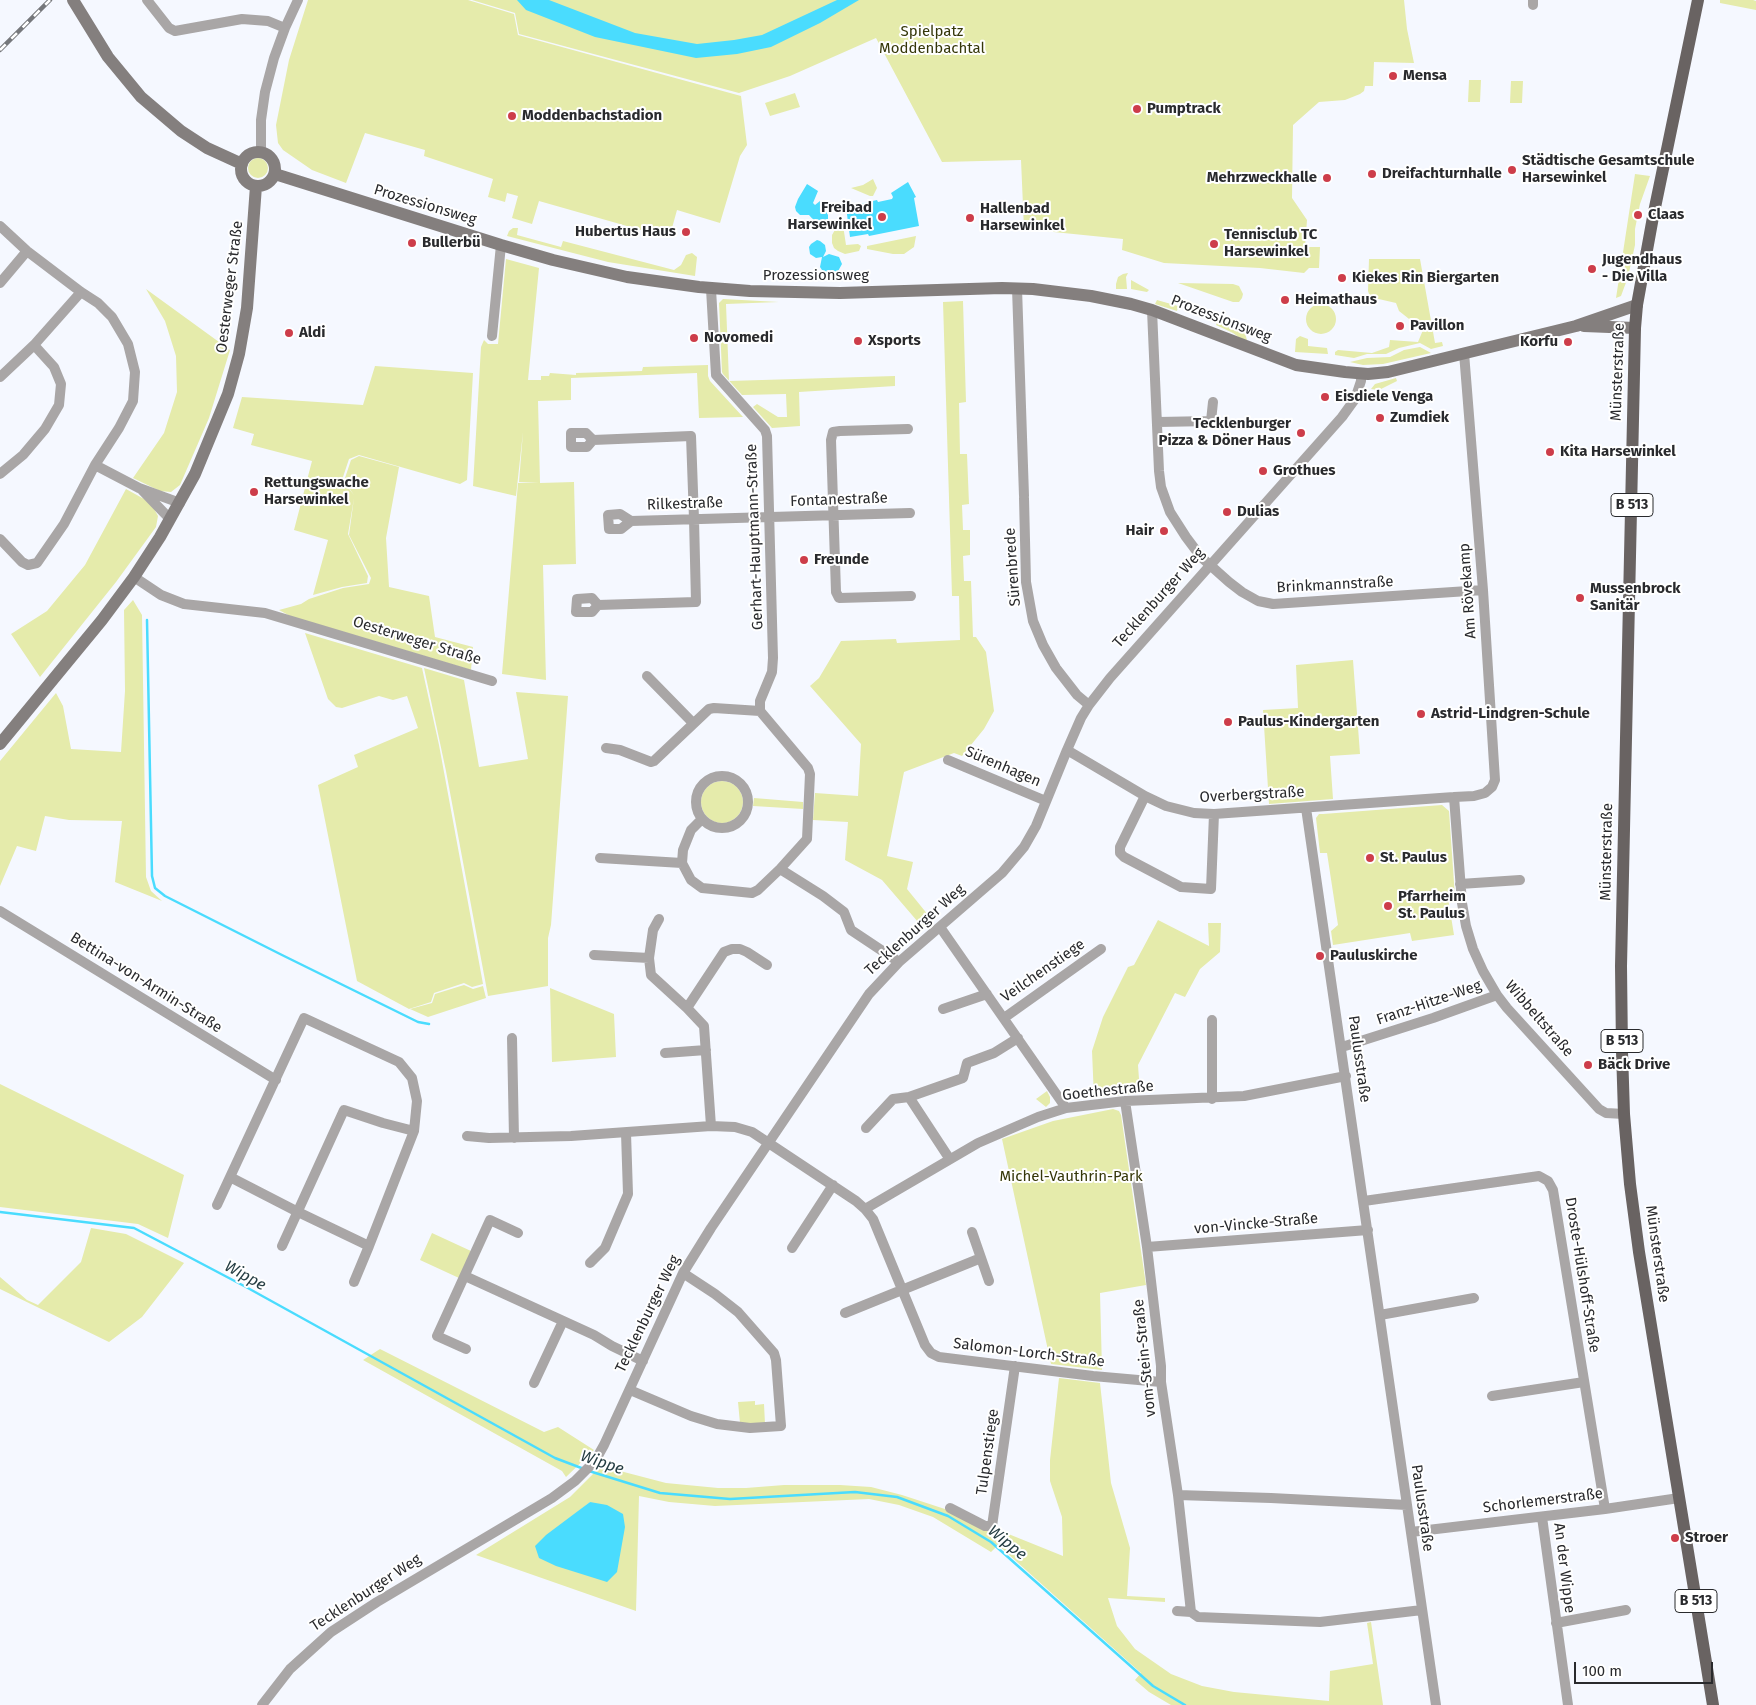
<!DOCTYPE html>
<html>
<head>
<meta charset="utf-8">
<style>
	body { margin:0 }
	#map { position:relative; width:1756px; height:1705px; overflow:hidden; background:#f5f8ff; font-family:"Fira Sans",sans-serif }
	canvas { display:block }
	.scale { position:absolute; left:1574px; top:1662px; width:139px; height:22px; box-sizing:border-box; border:2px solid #292a2d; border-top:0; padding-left:6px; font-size:15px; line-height:18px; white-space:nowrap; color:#292a2d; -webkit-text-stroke:4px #fff; paint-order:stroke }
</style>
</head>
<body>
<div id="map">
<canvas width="1756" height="1705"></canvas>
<div class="scale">100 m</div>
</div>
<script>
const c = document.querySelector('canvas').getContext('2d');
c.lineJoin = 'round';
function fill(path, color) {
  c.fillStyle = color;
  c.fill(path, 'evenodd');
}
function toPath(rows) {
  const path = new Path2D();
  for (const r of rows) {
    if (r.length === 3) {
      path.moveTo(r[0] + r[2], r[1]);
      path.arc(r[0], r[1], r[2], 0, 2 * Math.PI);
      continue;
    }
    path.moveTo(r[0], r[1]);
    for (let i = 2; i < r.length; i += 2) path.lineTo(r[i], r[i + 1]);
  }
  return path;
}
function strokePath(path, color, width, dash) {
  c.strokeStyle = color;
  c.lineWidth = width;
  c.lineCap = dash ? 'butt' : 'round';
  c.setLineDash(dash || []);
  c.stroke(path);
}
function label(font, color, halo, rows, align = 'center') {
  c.font = font + ' "Fira Sans",sans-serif';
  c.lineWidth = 4;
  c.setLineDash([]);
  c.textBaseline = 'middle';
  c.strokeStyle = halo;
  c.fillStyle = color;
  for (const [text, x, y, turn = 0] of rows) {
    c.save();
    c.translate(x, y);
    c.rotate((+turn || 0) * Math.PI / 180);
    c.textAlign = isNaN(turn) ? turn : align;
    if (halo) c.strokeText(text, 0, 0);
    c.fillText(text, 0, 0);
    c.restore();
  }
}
fill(toPath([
	[308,0,468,0,514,14,518,35,741,96,747,145,740,156,720,223,677,210,672,228,665,227,662,236,539,201,532,224,512,218,518,196,507,193,505,202,488,197,493,179,424,156,425,150,365,133,346,183,312,170,283,150,278,143,276,125,289,60],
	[472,0,1404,0,1407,29,1414,63,1374,62,1373,86,1365,86,1364,91,1360,94,1345,100,1319,102,1293,125,1292,198,1307,220,1305,247,1320,247,1319,268,1309,268,1304,273,1260,268,1164,263,1122,250,1123,239,1024,229,1021,160,942,162,876,38,790,76,739,93,519,34,515,13],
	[1720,0,1753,0,1756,1,1756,10,1720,3],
	[1469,80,1481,80,1480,102,1468,102],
	[1511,81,1523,81,1522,103,1510,103],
	[795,93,800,107,770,116,765,103],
	[258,168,10],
	[1635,174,1650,176,1640,204,1635,229,1635,245,1628,277,1621,296,1616,298],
	[873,179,877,188,873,196,870,196,851,188,863,185],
	[843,225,846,245,858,244,861,246,859,251,845,254,838,251,834,248,832,243,832,235,836,228],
	[513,228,518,228,517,235,561,247,563,241,674,270,681,265,686,255,692,253,697,257,695,276,608,262,507,236,509,231],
	[916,236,914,247,904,254,893,254,867,249,867,246],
	[506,259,539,268,528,380,541,380,541,376,549,376,550,373,576,375,576,373,642,371,643,367,708,365,708,376,710,381,743,417,699,418,697,373,571,378,571,400,538,401,540,483,574,482,576,564,543,565,546,680,502,674,518,483,539,482,519,482,523,432,516,496,473,486,481,347,484,340,488,344,498,344],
	[1369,259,1420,259,1435,343,1442,342,1443,346,1431,349,1420,343,1399,348,1386,354,1367,354,1354,358,1335,355,1335,352,1338,350,1372,353,1389,347,1390,340,1418,342,1423,330,1399,311,1396,303,1370,297,1368,291],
	[1128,273,1126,277,1127,289,1116,289,1116,284,1118,277,1123,274],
	[1131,280,1149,290,1147,292,1131,289],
	[1178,283,1233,284,1239,286,1243,294,1242,298,1239,302,1233,302],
	[146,289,230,350,209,418,180,485,171,492,160,491,133,478,164,433,177,392,176,356,165,321],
	[723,299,779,302,726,304,729,381,895,376,895,386,799,392,800,426,772,428,753,407,757,404,778,417,787,417,786,394,742,395,723,374,722,372,719,303],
	[1157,300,1178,306,1177,311,1155,304],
	[963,301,966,402,959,403,960,454,967,454,969,504,962,505,963,530,970,530,970,555,963,556,964,581,971,581,973,637,976,637,986,652,994,711,984,729,962,756,954,753,904,772,887,856,913,862,907,889,933,921,924,929,882,880,845,860,848,822,813,820,815,793,858,796,861,744,810,686,819,678,841,641,896,639,897,643,960,640,959,596,952,596,943,302],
	[1321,319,15],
	[1218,321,1244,330,1247,340,1244,341,1233,333,1216,325],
	[1300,336,1308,339,1308,346,1327,348,1328,354,1295,352,1296,339],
	[1420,347,1431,353,1383,364,1363,365,1350,362,1367,358,1390,357,1404,350],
	[375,366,473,373,467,480,460,484,359,455,349,459,342,480,354,495,344,481,351,460,359,456,399,467,386,538,389,587,429,596,435,637,473,647,471,670,290,616,279,610,301,604,309,599,343,588,369,584,371,578,349,535,354,498,348,534,368,576,367,583,342,587,313,595,328,540,294,530,312,461,251,445,254,434,233,428,242,397,363,405],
	[1396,378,1397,381,1379,390,1371,389,1375,384],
	[126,489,144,499,153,507,158,516,156,527,116,582,40,677,11,634,47,611,85,565],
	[133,600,142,615,146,877,151,891,162,901,115,882,122,821,69,820,45,816,36,851,17,846,0,886,0,761,56,693,63,706,71,749,121,752,125,691,124,610],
	[305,633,422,668,439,745,483,984,472,987,464,983,434,993,431,1002,409,1009,357,981,318,785,358,767,354,755,418,728,407,696,393,700,379,696,342,708,336,707,328,699],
	[1353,660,1360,754,1330,756,1333,799,1269,804,1263,710,1298,708,1296,665],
	[424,668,464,680,479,767,528,759,516,692,568,696,551,925,548,938,548,986,488,996,446,771],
	[722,802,21],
	[754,798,803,802,803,809,753,806],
	[1442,805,1449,811,1455,897,1448,898,1449,904,1454,935,1412,941,1410,933,1333,945,1331,931,1338,925,1327,853,1320,853,1316,818,1319,814,1323,814],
	[1158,920,1209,946,1208,923,1221,923,1220,952,1200,969,1185,997,1175,993,1138,1065,1140,1093,1094,1098,1092,1051,1103,1017,1128,967,1134,965],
	[464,985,473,989,483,986,486,998,428,1017,410,1009,432,1003,435,994],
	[550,988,614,1014,616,1057,552,1062],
	[0,1084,184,1175,168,1238,138,1224,0,1207],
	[1047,1091,1050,1097,1050,1103,1046,1107,1036,1099],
	[1113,1109,1119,1111,1121,1115,1146,1285,1100,1293,1102,1370,1051,1364,1002,1139,1053,1121],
	[91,1228,126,1234,184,1263,142,1317,109,1342,0,1289,0,1277,27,1300,38,1305,81,1262],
	[432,1233,471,1251,459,1278,420,1260],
	[380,1349,544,1432,558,1427,594,1450,566,1477,562,1471,363,1360],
	[1059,1378,1100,1383,1111,1483,1130,1548,1127,1596,1165,1598,1165,1602,1108,1598,1117,1626,1135,1649,1171,1674,1202,1686,1234,1692,1329,1701,1330,1671,1373,1664,1367,1623,1371,1622,1383,1705,1171,1705,1149,1692,1135,1680,1141,1673,998,1545,991,1552,933,1517,899,1505,869,1499,715,1506,669,1502,639,1496,636,1611,476,1555,570,1497,601,1466,666,1483,718,1488,746,1488,784,1485,840,1485,871,1487,902,1495,951,1511,987,1531,1000,1541,1006,1533,1063,1556,1062,1517,1050,1481,1050,1460],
	[590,1502,625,1527,569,1519],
	[755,1401,755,1405,764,1404,765,1424,740,1423,738,1402]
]), '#e5ebab');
fill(toPath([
	[517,0,549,0,635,33,697,44,734,40,762,35,837,0,859,0,820,23,771,47,737,54,696,58,595,37,526,10],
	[908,182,916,197,914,198,919,226,869,236,868,234,850,237,846,207,877,200,878,202,892,199,893,197,891,193],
	[807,184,818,191,813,203,815,205,820,201,828,215,828,219,825,224,818,225,809,215,800,215,796,211,795,207,798,199],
	[817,240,820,241,825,245,826,251,823,257,829,254,839,257,842,264,837,273,830,276,824,273,820,267,822,257,816,258,810,254,809,247,811,244],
	[590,1502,607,1505,623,1514,625,1527,617,1572,607,1582,556,1566,539,1558,535,1546,546,1535]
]), '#4adcfe');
strokePath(toPath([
	[147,620,152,876,155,888,165,896,282,955,418,1022,429,1024],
	[0,1212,134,1228,246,1287,555,1458,584,1469],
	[589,1471,660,1493,730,1499,855,1492,897,1497,948,1516,991,1542,1153,1686,1185,1705]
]), '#4adcfe', 2.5);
strokePath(toPath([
	[147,0,169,28,175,31,242,19,268,21,285,28],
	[1533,0,1533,5],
	[261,152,261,120,265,92,274,58,285,28,298,0],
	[0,226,27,251,81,292,98,303,112,317,128,344,135,372,133,401,119,428,95,465,64,524,37,563,28,565,22,562,0,539],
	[0,283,27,251],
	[1017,288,1024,496],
	[1152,310,1159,471,1161,487,1170,512,1186,537,1201,557,1229,582,1242,592,1258,601,1273,604,1483,590],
	[492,336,501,245],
	[0,377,34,345,81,292],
	[1158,422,1211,421,1213,402],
	[908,429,840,431,833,432,831,440,836,592,839,598,911,596],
	[593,440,586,433,571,433,571,447,587,447,593,440,691,436,694,519,696,602,598,605,592,612,576,612,577,599,592,598,598,605],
	[95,465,139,488,180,503],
	[0,474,23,455,45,429,59,405,61,384,54,367,34,345],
	[142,490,170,519],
	[1024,498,1026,582,1033,621,1043,645,1056,668,1077,695,1089,705],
	[631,521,620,514,608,515,609,529,621,529,631,521,910,513],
	[134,577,161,595,184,604,265,613,492,681],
	[647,676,693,723],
	[606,748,620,750,651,762,654,761,709,709,714,708,760,711],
	[1067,750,1145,796,1166,806,1194,813,1214,814,1454,797,1474,796,1485,793,1492,787,1495,780,1483,590,1464,353],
	[948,760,1046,801],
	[722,802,26],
	[1145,796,1120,847,1120,853,1124,857,1181,887,1211,889,1214,814],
	[1454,797,1462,903,1466,926,1473,949,1483,971,1497,995,1507,1008,1599,1109,1606,1113,1624,1114],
	[1306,808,1436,1705],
	[702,819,691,830,683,850,682,863,691,880,702,888,752,893,758,890,780,869,807,839,810,774,808,768,760,711,760,701,772,672,773,658,767,436,765,430,716,375,711,289],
	[600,858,682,863],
	[780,869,823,896,844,912,851,930,899,962],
	[1460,884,1520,880],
	[0,911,276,1080],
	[659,919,653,930,649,958,651,975,687,1008,704,1026,711,1126],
	[940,927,1066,1108],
	[594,955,649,958],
	[687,1008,724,952,732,949,740,949,747,952,767,965],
	[943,1009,987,994],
	[304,1018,399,1062,412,1078,417,1101,414,1131,369,1246,298,1212,230,1177,304,1018],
	[1004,1018,1101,949],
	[1212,1020,1212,1099],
	[512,1038,514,1138],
	[1342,1047,1433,1018,1497,995],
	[665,1053,706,1050],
	[909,1097,949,1158],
	[1125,1101,1147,1247,1161,1366,1161,1382,1178,1495,1191,1612],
	[866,1128,893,1099,909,1097,963,1078,967,1063,994,1053,1018,1038],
	[467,1136,489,1138,571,1136,711,1126,735,1127,752,1132,856,1201,865,1209,873,1219,925,1345,931,1353,939,1357,1093,1376,1161,1382],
	[1364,1201,1539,1176,1548,1181,1553,1190,1605,1509],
	[217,1205,230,1177],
	[865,1209,978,1143,1038,1117,1066,1108,1125,1101,1244,1096,1346,1076],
	[972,1232,989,1281],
	[282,1246,344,1110,383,1123,414,1131],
	[1147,1247,1368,1230],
	[792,1248,833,1185],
	[590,1263,605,1248,628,1194,626,1133],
	[465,1276,594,1335,612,1346,643,1361],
	[354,1282,369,1246],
	[845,1313,981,1258],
	[1380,1315,1474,1298],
	[466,1349,437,1336,490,1220,518,1233],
	[534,1383,563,1321],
	[630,1390,691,1416,717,1424,750,1428,781,1426,776,1360,774,1353,738,1312,715,1294,683,1273],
	[1492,1396,1584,1382],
	[1178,1495,1271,1498,1407,1505],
	[950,1508,985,1526,992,1526,1015,1366],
	[1542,1517,1568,1705],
	[1411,1532,1605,1509,1679,1498],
	[1177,1611,1191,1612,1198,1617,1320,1622,1422,1610],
	[1556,1623,1626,1610],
	[262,1705,290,1669,331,1632,377,1602,552,1498,575,1481,595,1461,604,1445,683,1273,711,1228,869,994,899,962,1002,873,1024,847,1036,826,1067,750,1081,718,1089,705,1110,678,1342,417,1355,399,1361,381,1361,374]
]), '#a9a6a6', 10);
strokePath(toPath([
	[73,0,108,57,141,97,181,131,207,148,242,164],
	[258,169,17],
	[275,174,501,245,553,260,627,277,699,287,750,291,840,293,1002,288,1033,289,1091,296,1131,304,1152,310,1296,365,1345,372,1368,374,1388,372,1576,326,1637,305],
	[1584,326,1635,328],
	[0,744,102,620,134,577,160,537,195,474,228,394,239,354,247,308,256,186]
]), '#847f7e', 12);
strokePath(toPath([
	[1698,0,1653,217,1637,305,1635,328,1621,966,1622,1051,1624,1114,1630,1184,1639,1252,1713,1705]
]), '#696362', 12);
const rail = toPath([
	[0,50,50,0]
]);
strokePath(rail, '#76787c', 4.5);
strokePath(rail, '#fff', 2.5, [8]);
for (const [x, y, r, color] of [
	[1393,76,5,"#cd3d4a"],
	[1137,109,5,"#cd3d4a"],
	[512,116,5,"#cd3d4a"],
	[1512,170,5,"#cd3d4a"],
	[1372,174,5,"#cd3d4a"],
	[1327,178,5,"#cd3d4a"],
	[1638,215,5,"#cd3d4a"],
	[882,217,5,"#cd3d4a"],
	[970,218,5,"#cd3d4a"],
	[686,232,5,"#cd3d4a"],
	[412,243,5,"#cd3d4a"],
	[1214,244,5,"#cd3d4a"],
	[1592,269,5,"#cd3d4a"],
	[1342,278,5,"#cd3d4a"],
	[1285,300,5,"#cd3d4a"],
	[1400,326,5,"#cd3d4a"],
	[289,333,5,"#cd3d4a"],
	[694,338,5,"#cd3d4a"],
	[858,341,5,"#cd3d4a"],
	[1568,342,5,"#cd3d4a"],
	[1325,397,5,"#cd3d4a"],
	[1380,418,5,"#cd3d4a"],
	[1301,433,5,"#cd3d4a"],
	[1550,452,5,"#cd3d4a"],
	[1263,471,5,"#cd3d4a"],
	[254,492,5,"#cd3d4a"],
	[1227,512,5,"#cd3d4a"],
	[1164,531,5,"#cd3d4a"],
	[804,560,5,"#cd3d4a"],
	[1580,598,5,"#cd3d4a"],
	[1421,714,5,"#cd3d4a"],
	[1228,722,5,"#cd3d4a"],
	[1370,858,5,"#cd3d4a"],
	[1388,906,5,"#cd3d4a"],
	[1320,956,5,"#cd3d4a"],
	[1588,1065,5,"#cd3d4a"],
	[1675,1538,5,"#cd3d4a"]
]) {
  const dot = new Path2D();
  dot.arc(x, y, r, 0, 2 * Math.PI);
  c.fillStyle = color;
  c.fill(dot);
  strokePath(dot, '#fff', 2);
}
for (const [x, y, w] of [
	[1632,505,42],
	[1622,1041,42],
	[1696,1601,42]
]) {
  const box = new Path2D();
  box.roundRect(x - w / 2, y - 11.5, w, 23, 4);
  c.fillStyle = '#fff';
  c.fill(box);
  strokePath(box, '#292a2d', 1);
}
label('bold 14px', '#292a2d', null, [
	["B 513",1632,505],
	["B 513",1622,1041],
	["B 513",1696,1601]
]);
label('15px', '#353709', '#fff', [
	["Spielpatz",932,32],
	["Moddenbachtal",932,49],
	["Michel-Vauthrin-Park",1071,1177]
]);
label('bold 15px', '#292a2d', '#fff', [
	["Mensa",1403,76],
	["Pumptrack",1147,109],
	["Moddenbachstadion",522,116],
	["Städtische Gesamtschule",1522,161],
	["Harsewinkel",1522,178],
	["Dreifachturnhalle",1382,174],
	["Mehrzweckhalle",1317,178,"right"],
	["Freibad",872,208,"right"],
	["Harsewinkel",872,225,"right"],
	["Hallenbad",980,209],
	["Harsewinkel",980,226],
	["Claas",1648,215],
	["Hubertus Haus",676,232,"right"],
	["Tennisclub TC",1224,235],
	["Harsewinkel",1224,252],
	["Bullerbü",422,243],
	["Jugendhaus",1602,260],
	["- Die Villa",1602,277],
	["Kiekes Rin Biergarten",1352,278],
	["Heimathaus",1295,300],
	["Pavillon",1410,326],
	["Aldi",299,333],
	["Novomedi",704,338],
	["Xsports",868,341],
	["Korfu",1558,342,"right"],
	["Eisdiele Venga",1335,397],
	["Zumdiek",1390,418],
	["Tecklenburger",1291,424,"right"],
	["Pizza & Döner Haus",1291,441,"right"],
	["Kita Harsewinkel",1560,452],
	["Grothues",1273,471],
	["Rettungswache",264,483],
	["Harsewinkel",264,500],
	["Dulias",1237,512],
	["Hair",1154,531,"right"],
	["Freunde",814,560],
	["Mussenbrock",1590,589],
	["Sanitär",1590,606],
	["Astrid-Lindgren-Schule",1431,714],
	["Paulus-Kindergarten",1238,722],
	["St. Paulus",1380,858],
	["Pfarrheim",1398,897],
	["St. Paulus",1398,914],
	["Pauluskirche",1330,956],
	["Bäck Drive",1598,1065],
	["Stroer",1685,1538]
], 'left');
label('15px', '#292a2d', '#fff', [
	["Prozessionsweg",425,205,17],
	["Prozessionsweg",816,276],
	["Oesterweger Straße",230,287,-83],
	["Prozessionsweg",1221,319,21],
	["Münsterstraße",1618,372,-88],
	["Fontanestraße",839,500,-2],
	["Rilkestraße",685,504,-2],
	["Gerhart-Hauptmann-Straße",755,537,-92],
	["Sürenbrede",1013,567,-94],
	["Brinkmannstraße",1335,585,-3],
	["Am Rövekamp",1468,591,-94],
	["Tecklenburger Weg",1159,598,-48],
	["Oesterweger Straße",417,641,17],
	["Sürenhagen",1003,767,23],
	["Overbergstraße",1252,795,-3],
	["Münsterstraße",1607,852,-89],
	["Tecklenburger Weg",915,930,-42],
	["Veilchenstiege",1043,971,-35],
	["Bettina-von-Armin-Straße",146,983,32],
	["Franz-Hitze-Weg",1429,1003,-19],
	["Wibbeltstraße",1539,1019,49],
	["Paulusstraße",1359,1059,82],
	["Goethestraße",1108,1091,-6],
	["von-Vincke-Straße",1256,1224,-5],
	["Münsterstraße",1657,1254,82],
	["Droste-Hülshoff-Straße",1582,1275,81],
	["Tecklenburger Weg",648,1314,-64],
	["Salomon-Lorch-Straße",1029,1353,7],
	["vom-Stein-Straße",1145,1358,-96],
	["Tulpenstiege",988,1452,-82],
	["Schorlemerstraße",1543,1501,-7],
	["Paulusstraße",1422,1508,82],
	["An der Wippe",1564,1568,83],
	["Tecklenburger Weg",366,1593,-33]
]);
label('italic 16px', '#253d43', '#fff', [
	["Wippe",245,1276,29],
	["Wippe",602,1463,19],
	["Wippe",1007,1543,39]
]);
</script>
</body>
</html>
